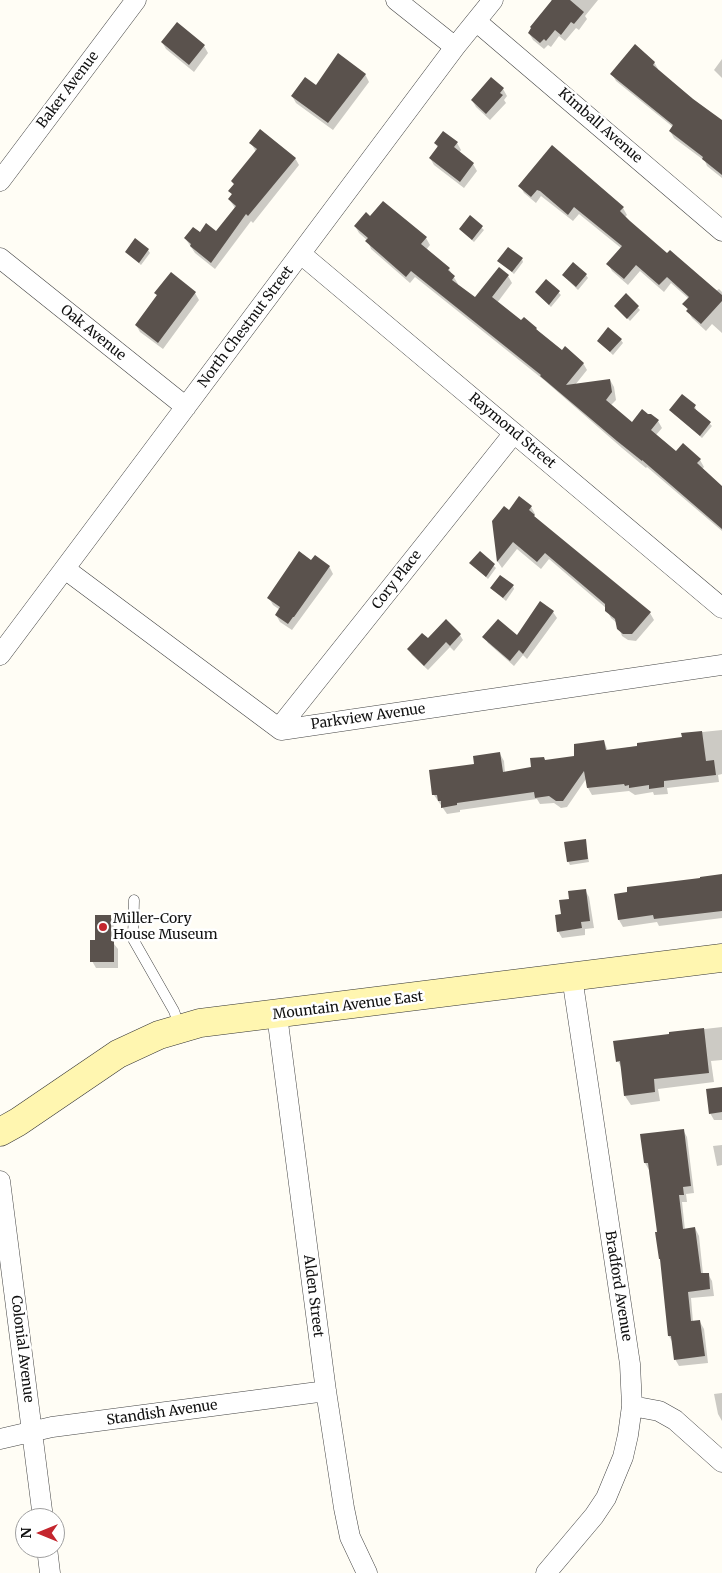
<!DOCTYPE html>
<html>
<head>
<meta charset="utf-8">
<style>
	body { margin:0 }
	#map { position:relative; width:722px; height:1573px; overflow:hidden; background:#fffdf5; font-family:Merriweather,serif }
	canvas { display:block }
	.north { position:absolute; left:15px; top:1508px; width:50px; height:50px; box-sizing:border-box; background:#fff; border:1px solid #a0a0a0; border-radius:50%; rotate:270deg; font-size:14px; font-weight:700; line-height:20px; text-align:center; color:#111 }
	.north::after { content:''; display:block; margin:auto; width:18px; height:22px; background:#c4262e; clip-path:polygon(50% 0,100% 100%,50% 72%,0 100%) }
</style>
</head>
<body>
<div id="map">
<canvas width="722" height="1573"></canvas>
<div class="north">N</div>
</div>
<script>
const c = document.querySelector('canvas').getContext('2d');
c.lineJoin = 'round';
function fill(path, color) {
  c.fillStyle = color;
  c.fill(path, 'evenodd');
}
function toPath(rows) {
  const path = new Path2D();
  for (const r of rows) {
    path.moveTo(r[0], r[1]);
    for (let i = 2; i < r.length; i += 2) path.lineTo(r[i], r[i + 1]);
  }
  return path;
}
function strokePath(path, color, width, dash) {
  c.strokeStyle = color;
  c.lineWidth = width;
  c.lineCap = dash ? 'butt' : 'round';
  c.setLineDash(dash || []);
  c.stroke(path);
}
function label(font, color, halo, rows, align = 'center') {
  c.font = font + ' Merriweather,serif';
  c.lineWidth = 5;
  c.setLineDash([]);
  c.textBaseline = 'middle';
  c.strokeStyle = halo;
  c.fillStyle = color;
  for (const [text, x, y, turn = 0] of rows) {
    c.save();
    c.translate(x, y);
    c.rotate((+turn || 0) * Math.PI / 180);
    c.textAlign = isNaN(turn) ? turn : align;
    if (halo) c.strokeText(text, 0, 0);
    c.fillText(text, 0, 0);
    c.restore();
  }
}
fill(toPath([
	[551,0,598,0,585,16,587,19,579,30,576,28,565,41,559,36,551,47,548,45,544,49,533,40,529,33,552,2],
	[177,24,204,46,208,53,194,72,166,49,162,42],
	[722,59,722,78,714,70],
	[654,62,658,69,657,70,722,122,722,178,707,166,705,161,674,138,670,131,673,127,616,81,612,74],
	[365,74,369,82,333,130,296,103,292,96,316,86],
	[503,89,507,96,504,100,506,103,490,120,476,107,472,100],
	[251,143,295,158,299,165,253,223,251,221,215,269,195,253,185,238,200,234,216,233,235,208,229,199,232,195,230,191,256,152],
	[435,143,457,143,461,150,459,153,473,164,477,171,464,188,434,165,430,158,438,148],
	[520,186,623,208,627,215,625,217,667,255,716,291,719,289,722,292,722,333,712,324,706,331,692,318,684,304,689,299,671,283,664,292,640,271,628,285,612,271,608,264,621,248,579,214,573,221,541,196,536,203,524,193],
	[470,217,484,230,474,242,460,229],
	[370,218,426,238,430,245,426,250,449,269,458,284,457,285,475,299,508,276,512,283,497,303,521,322,536,328,539,333,563,351,583,363,587,370,575,385,610,380,614,387,616,400,610,406,632,424,658,421,662,428,656,435,677,453,700,460,704,467,702,469,722,487,722,531,647,467,646,468,622,448,544,380,415,277,410,283,371,249,368,241,359,233,355,226],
	[148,250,150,253,141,265,126,252],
	[522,259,523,262,514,274,499,261],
	[171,274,195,293,199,300,163,349,140,332,136,325,157,296,156,294],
	[563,275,586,275,588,278,578,290],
	[547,281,561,295,551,307,536,292],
	[626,295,640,310,630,321,616,306],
	[621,340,623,343,613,355,598,341],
	[695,406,696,410,712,426,702,438,671,410],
	[531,507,535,514,534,516,650,613,654,620,636,641,628,640,622,636,617,623,611,618,606,608,549,559,541,569,517,549,502,568,498,562,494,521,509,511],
	[480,553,496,568,488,579,471,563],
	[312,562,329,566,333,574,292,630,280,622,276,615,280,610,273,605,269,598],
	[513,586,514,589,506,601,491,588],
	[540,603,553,612,557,618,527,659,523,655,514,666,488,643,484,637,517,637],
	[460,635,463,640,454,651,450,647,428,670,412,655,409,649,428,640],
	[722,730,722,774,718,775,719,782,667,788,668,794,654,795,653,792,635,795,629,791,592,795,588,788,586,779,567,807,561,808,554,803,540,804,537,799,460,810,460,812,447,814,434,795,476,765,500,754,504,761,505,773,532,768,545,761,575,757,604,741,608,751,683,738,683,734],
	[585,841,589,862,570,865,568,861],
	[722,875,722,918,659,926,657,922,623,927,619,920,616,895],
	[585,890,589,897,594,928,585,929,585,935,562,938,558,931,563,915,571,900],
	[110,916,114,923,114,944,118,949,118,968,96,968,92,961,97,941],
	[722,1027,722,1060,711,1061,714,1082,658,1089,660,1101,631,1105,625,1096,622,1069,618,1061,670,1035,670,1033],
	[722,1090,722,1120,714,1120,710,1113],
	[683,1130,687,1137,694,1193,686,1194,687,1202,682,1202,685,1230,695,1228,699,1236,703,1274,708,1274,712,1281,714,1296,691,1298,693,1322,700,1322,704,1329,708,1363,679,1366,675,1359,673,1343,669,1336,661,1262,660,1259,659,1233,649,1170,645,1163],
	[722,1145,722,1165,717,1166,713,1146],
	[722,1393,722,1421,718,1414,714,1394]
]), '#0003');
fill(toPath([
	[552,0,570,0,584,12,574,24,571,22,561,35,555,30,546,41,544,39,540,43,528,33,531,28,530,27],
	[177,22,205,45,189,65,161,42],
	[635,44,655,62,653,65,693,99,722,120,722,175,702,159,703,157,669,131,673,125,610,74],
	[338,53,366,74,328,123,291,96,305,77,316,85],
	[491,77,504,88,500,93,503,95,486,114,471,100],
	[260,129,296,158,248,216,246,214,211,263,190,246,191,244,184,238,193,227,200,232,206,223,216,231,236,206,228,199,232,194,228,191,234,184,231,181,257,149,249,143],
	[443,131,458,142,454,147,474,163,460,182,429,158,438,146,434,143],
	[552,145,624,207,620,211,630,221,667,253,670,250,678,257,722,295,722,301,701,324,686,311,688,309,682,304,689,297,667,277,659,285,636,265,624,279,606,264,622,246,574,207,568,215,540,191,537,190,531,197,518,186],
	[383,201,427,237,421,244,450,268,448,270,455,276,452,280,475,297,499,267,509,275,492,297,521,320,524,317,537,328,536,329,562,350,565,346,584,363,566,385,610,379,612,392,606,400,632,422,642,409,648,414,651,414,659,420,651,430,676,451,683,443,701,459,697,463,722,486,722,529,642,460,642,461,617,441,540,376,541,375,411,271,406,277,365,241,368,238,354,226,366,212,370,216],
	[470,215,483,226,472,240,459,229],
	[135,238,149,249,139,263,125,252],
	[508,247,523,258,512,272,497,261],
	[573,262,587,274,576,287,562,275],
	[171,272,196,292,158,343,135,325,157,295,154,293],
	[546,279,560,291,549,305,535,292],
	[626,293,639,306,627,319,614,306],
	[608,327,622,339,610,352,597,341],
	[682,394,696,405,694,408,711,422,700,436,669,410],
	[519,496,532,506,529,510,535,515,534,516,651,612,632,634,623,634,617,629,615,619,605,611,605,604,545,553,537,562,513,542,497,562,492,521,504,506,509,510],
	[299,551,311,560,315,555,330,566,294,617,293,617,288,624,275,615,280,607,267,598],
	[480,551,495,564,486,577,469,563],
	[500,575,514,585,503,598,490,588],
	[540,601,554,611,523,654,519,650,510,661,482,637,498,619,517,635],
	[446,619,461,634,450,646,446,642,424,666,407,649,422,633,428,638],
	[702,731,706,761,714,760,716,775,664,781,664,787,649,789,649,785,629,788,629,785,625,786,624,784,587,788,584,771,563,801,556,801,549,796,535,798,534,792,457,803,457,805,441,808,441,801,438,801,437,795,432,795,429,770,474,764,473,756,500,752,503,772,531,767,530,758,544,757,545,760,574,756,574,744,604,740,606,750,637,746,637,743,682,737,681,733],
	[586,839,588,859,567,862,564,842],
	[722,874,722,911,654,919,653,915,618,920,614,894,627,892,627,887,700,878,700,877],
	[586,889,590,921,581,922,582,928,557,932,555,915,561,914,559,900,569,899,568,891],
	[95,915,111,915,111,941,114,941,114,962,90,962,90,940,95,940],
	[704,1028,709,1073,654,1079,655,1092,624,1096,620,1061,616,1062,613,1041,669,1034,669,1032],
	[722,1087,722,1112,709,1114,706,1089],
	[684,1129,691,1186,683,1187,684,1195,679,1195,683,1229,695,1227,701,1273,709,1273,710,1289,688,1292,691,1321,700,1320,705,1356,674,1360,671,1336,668,1336,660,1259,659,1259,655,1232,657,1232,648,1163,644,1163,640,1134]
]), '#5a524d');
const lane = toPath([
	[134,900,133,939,174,1011,180,1028]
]);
const street = toPath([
	[396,0,455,47],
	[477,22,722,231],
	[0,181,136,0],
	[301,254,722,608],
	[0,258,186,407],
	[65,569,281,730,722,665],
	[0,655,455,47,493,0],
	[279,728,514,433],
	[277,1015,326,1391,344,1508,350,1537,367,1573],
	[0,1181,43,1518],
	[632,1406,659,1411,675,1420,722,1462],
	[0,1439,52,1427,326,1391],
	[47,1548,50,1573],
	[546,1573,594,1516,606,1498,623,1457,628,1435,632,1406,630,1364,572,977]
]);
const secondary = toPath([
	[0,1132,18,1122,118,1054,159,1035,200,1023,722,958]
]);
strokePath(lane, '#444', 11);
strokePath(street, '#444', 21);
strokePath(secondary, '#333', 29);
strokePath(lane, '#fff', 10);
strokePath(street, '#fff', 20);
strokePath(secondary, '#fff6b0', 28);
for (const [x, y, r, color] of [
	[103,927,5,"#c4262e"]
]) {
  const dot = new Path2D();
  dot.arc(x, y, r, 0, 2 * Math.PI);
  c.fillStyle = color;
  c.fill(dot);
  strokePath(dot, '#fff', 2);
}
label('14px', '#111', '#fff', [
	["Baker Avenue",68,90,-53],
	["Kimball Avenue",600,126,41],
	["North Chestnut Street",246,327,-53],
	["Oak Avenue",93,333,39],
	["Raymond Street",512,431,40],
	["Cory Place",397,580,-52],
	["Parkview Avenue",368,717,-8],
	["Mountain Avenue East",348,1006,-7],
	["Bradford Avenue",618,1286,81],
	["Alden Street",313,1296,83],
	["Colonial Avenue",22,1349,83],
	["Standish Avenue",162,1413,-8]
]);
label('14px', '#111', '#fff', [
	["Miller-Cory",113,919],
	["House Museum",113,935]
], 'left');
</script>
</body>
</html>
